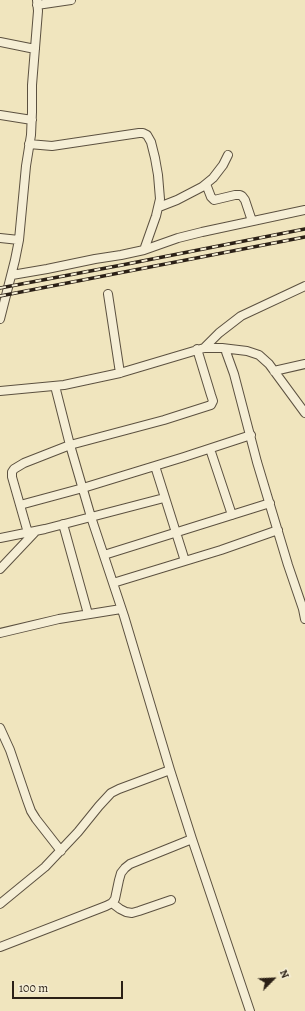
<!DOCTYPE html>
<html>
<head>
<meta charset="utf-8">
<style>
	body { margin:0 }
	#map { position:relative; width:305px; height:1011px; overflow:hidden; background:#f0e5be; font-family:Alegreya,serif }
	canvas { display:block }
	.north { position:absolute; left:253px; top:959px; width:40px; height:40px; -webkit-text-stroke:3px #f5eed5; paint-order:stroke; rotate:66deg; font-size:11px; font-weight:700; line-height:16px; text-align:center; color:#2b2016 }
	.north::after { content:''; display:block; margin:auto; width:14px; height:18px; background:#2b2016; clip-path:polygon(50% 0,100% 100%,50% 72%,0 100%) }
	.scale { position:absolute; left:12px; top:981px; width:111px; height:18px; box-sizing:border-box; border:2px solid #2b2016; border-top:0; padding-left:5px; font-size:12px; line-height:14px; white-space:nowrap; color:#2b2016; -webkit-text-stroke:3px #f5eed5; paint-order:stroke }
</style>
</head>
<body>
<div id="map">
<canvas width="305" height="1011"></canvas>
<div class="north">N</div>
<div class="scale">100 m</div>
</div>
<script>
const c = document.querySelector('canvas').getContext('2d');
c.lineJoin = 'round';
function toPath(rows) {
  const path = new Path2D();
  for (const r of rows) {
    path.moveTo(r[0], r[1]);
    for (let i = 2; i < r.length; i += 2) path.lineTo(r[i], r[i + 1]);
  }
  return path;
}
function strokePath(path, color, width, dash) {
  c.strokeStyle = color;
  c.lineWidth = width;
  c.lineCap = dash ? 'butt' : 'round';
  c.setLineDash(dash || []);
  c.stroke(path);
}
const minor = toPath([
	[37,5,71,0],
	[0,42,35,49],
	[0,115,32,120],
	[29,144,52,146,139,133,143,133,147,135,151,142,155,158,158,175,160,199,156,216,144,250],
	[206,184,211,197,214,200,235,195,240,195,242,196,245,200,252,221],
	[159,207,177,200,202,187,213,178,223,165,228,155],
	[0,238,19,240],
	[12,275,47,269,95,259,121,255,144,250,178,238,202,232,305,210],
	[108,294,120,373],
	[0,319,15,260,19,240,26,166,31,135,32,112,32,85,38,11,37,0],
	[204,348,219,333,241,316,305,286],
	[225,349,234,374,257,462,288,565,303,609,305,619],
	[274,371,305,364],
	[55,386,70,445,91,517,124,616,170,770,192,839,250,1011],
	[0,391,64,385,120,373,204,348,222,348,247,351,259,355,269,364,305,413],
	[210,449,232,515],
	[155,466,185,561],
	[20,505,83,488,184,457,251,435],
	[63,524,88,614],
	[28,533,12,477,12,472,14,469,24,463,70,445,164,420,211,405,213,401,211,395,197,349],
	[0,538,45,529,164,498],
	[104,555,270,503],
	[0,569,35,532],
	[113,583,221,550,278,530],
	[0,633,59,619,121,609],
	[0,728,10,750,27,800,31,811,36,819,61,851],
	[112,903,120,909,126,912,132,913,139,911,171,900],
	[0,904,45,867,78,832,99,806,111,793,119,789,170,770],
	[0,947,106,906,112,903,115,899,119,880,121,873,125,868,130,864,192,839]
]);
strokePath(minor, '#5c5140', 10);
strokePath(minor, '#f5eed5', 8);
const rail = toPath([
	[0,288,122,265,305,229],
	[0,296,305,237]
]);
strokePath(rail, '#2b2016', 3.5);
strokePath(rail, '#f5eed5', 2, [6]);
</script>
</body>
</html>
